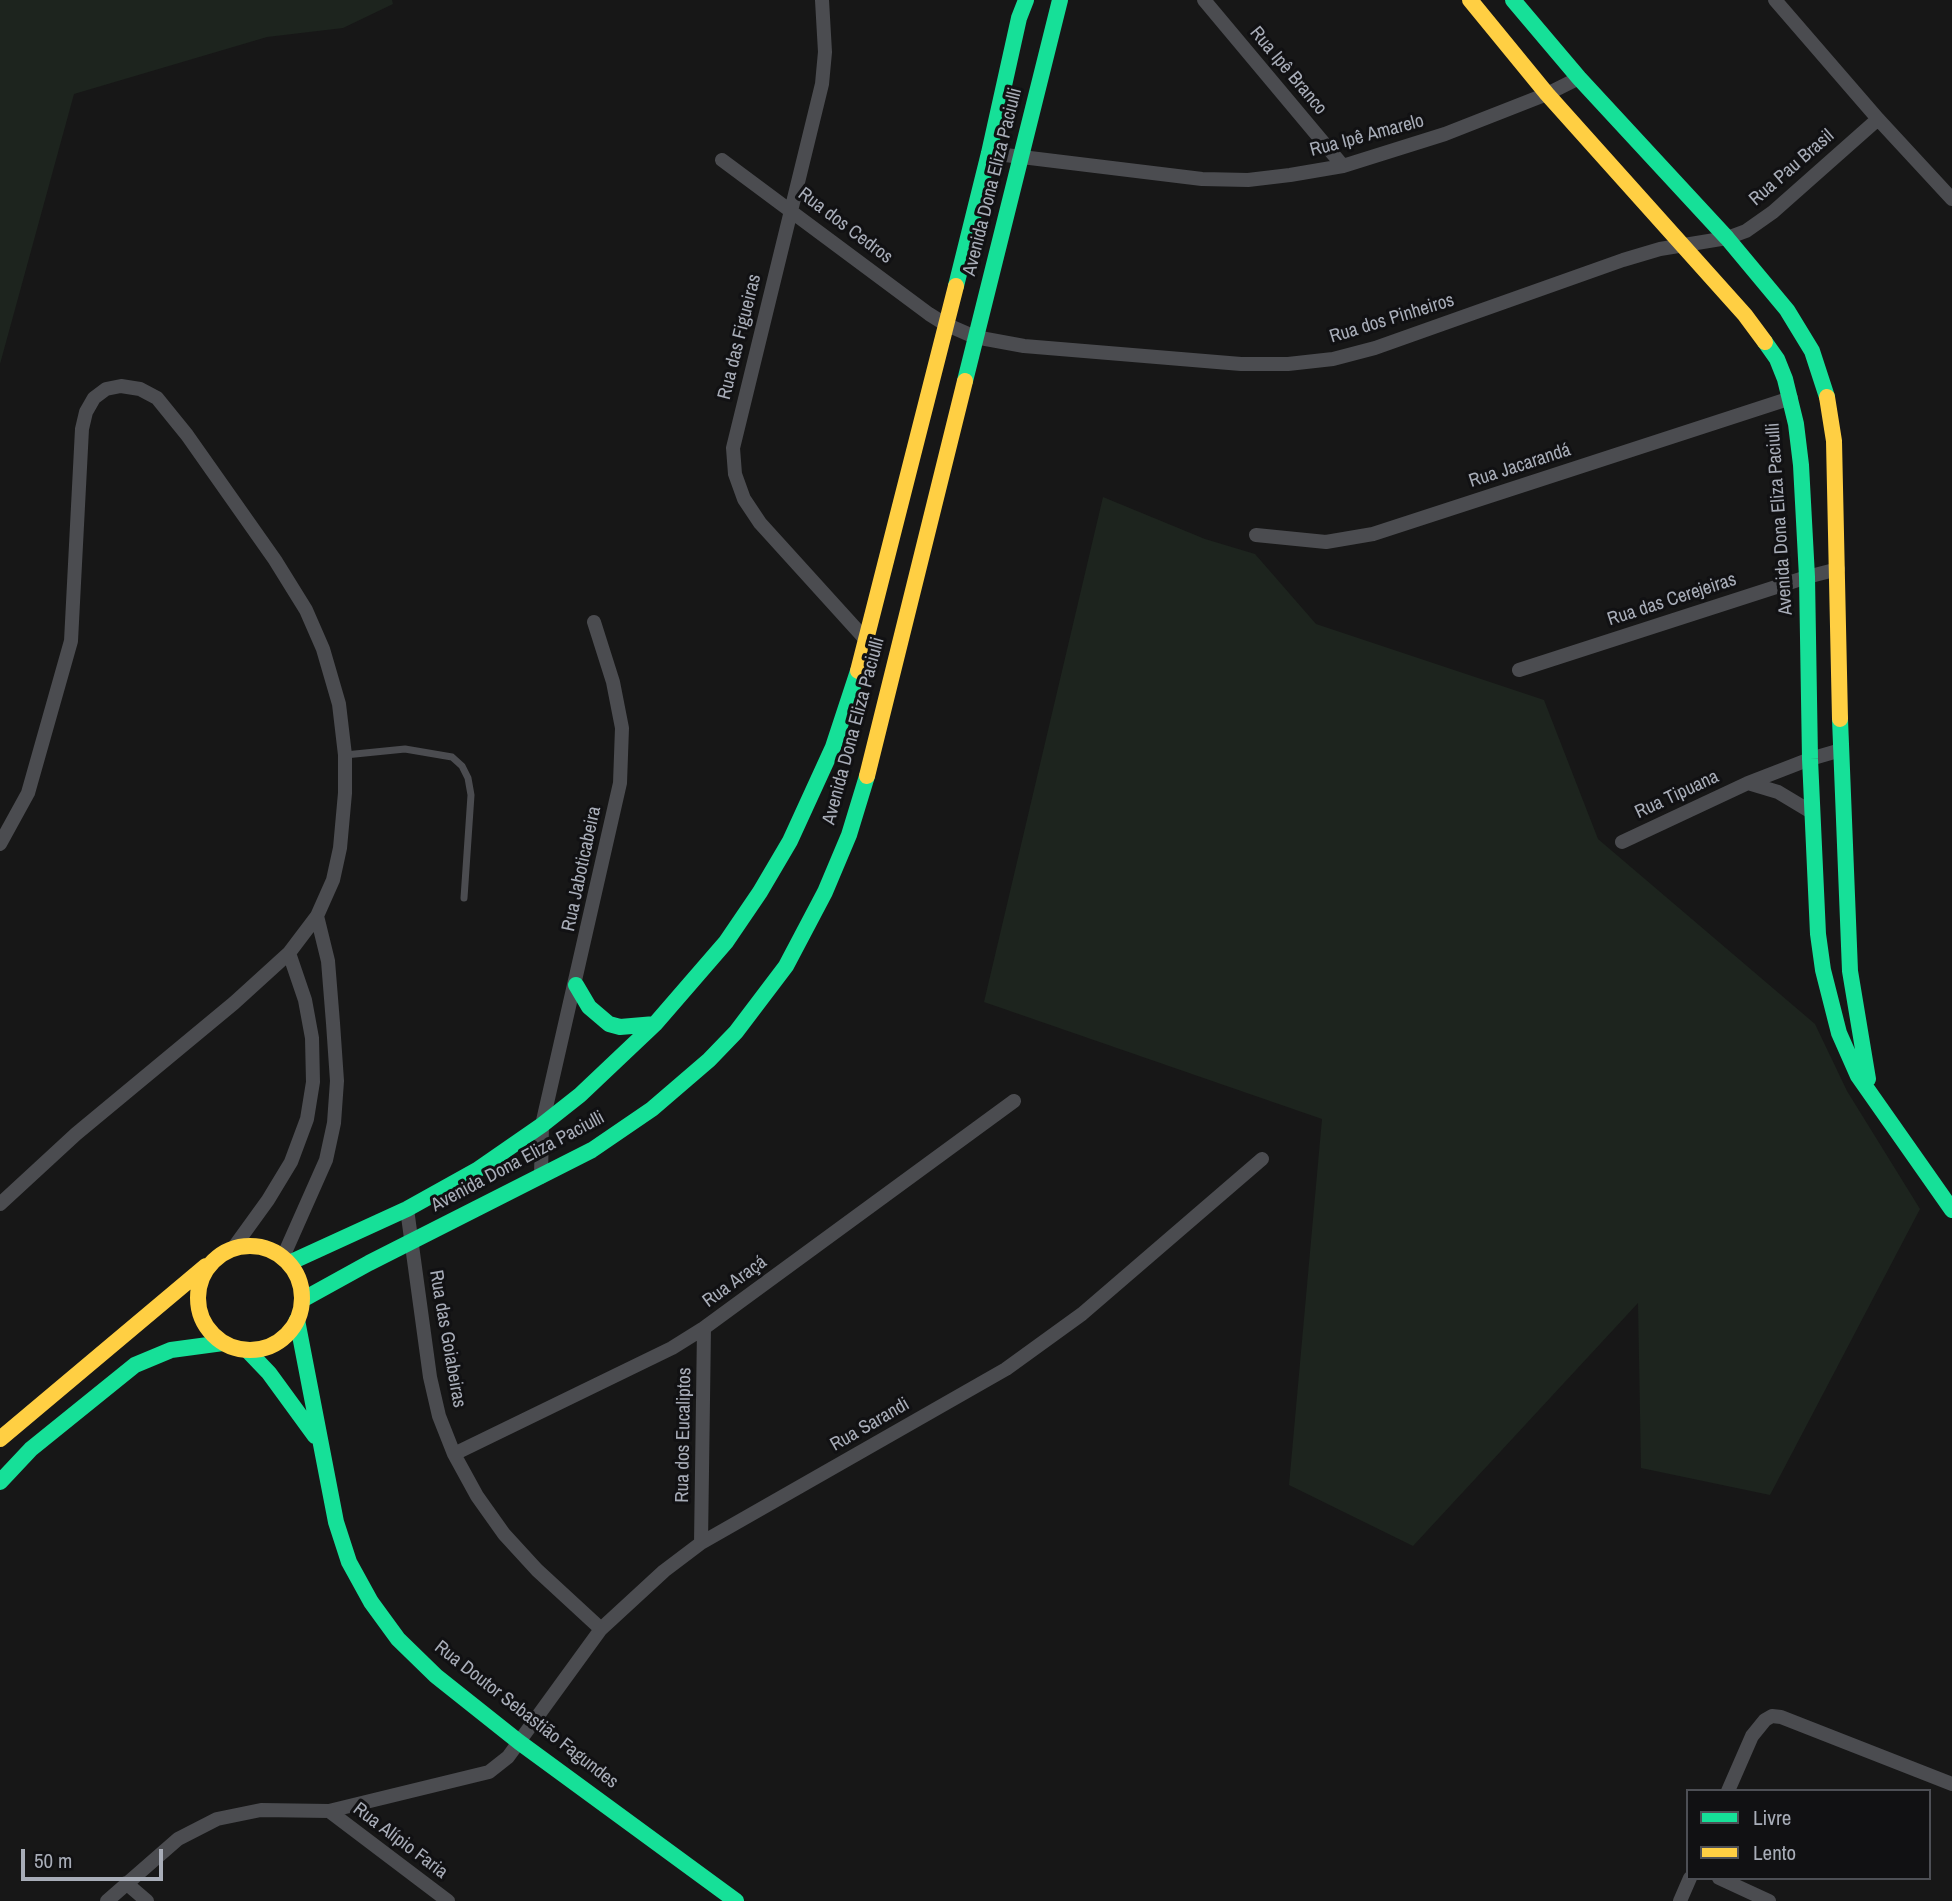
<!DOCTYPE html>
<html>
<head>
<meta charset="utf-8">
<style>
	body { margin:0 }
	#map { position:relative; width:1952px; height:1901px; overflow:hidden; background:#171717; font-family:"Archivo Narrow",sans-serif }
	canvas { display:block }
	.legend { position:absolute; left:1686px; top:1789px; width:245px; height:91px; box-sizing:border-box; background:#111113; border:2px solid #4d4f55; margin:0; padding:9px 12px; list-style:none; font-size:21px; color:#a8adb8 }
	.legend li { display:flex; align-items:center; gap:14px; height:35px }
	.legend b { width:35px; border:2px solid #4d4f55 }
	.scale { position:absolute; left:21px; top:1849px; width:142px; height:32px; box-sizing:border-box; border:4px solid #a8adb8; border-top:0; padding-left:9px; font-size:21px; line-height:24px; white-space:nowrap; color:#a8adb8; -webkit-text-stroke:5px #111113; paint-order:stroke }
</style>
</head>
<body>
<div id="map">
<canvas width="1952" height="1901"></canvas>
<ul class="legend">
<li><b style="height:9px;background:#16e098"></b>Livre</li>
<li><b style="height:9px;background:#ffcf43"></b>Lento</li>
</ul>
<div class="scale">50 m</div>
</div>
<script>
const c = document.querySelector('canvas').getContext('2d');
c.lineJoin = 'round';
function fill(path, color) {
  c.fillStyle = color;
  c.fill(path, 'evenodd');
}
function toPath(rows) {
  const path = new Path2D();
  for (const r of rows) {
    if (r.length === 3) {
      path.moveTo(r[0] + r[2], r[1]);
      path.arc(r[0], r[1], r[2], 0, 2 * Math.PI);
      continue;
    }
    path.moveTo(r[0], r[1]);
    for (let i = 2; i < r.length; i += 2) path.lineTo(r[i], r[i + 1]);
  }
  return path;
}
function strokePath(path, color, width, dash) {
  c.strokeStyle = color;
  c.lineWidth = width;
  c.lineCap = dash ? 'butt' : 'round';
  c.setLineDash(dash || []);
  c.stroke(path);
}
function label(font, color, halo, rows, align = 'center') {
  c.font = font + ' "Archivo Narrow",sans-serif';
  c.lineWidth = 6;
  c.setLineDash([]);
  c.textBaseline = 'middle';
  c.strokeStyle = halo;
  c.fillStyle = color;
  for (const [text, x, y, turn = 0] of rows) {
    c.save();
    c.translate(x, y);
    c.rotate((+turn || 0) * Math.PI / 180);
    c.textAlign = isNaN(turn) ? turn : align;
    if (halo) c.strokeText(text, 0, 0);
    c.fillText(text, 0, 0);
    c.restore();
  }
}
fill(toPath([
	[0,0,392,0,393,4,343,28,267,37,74,94,0,364],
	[1103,497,1205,539,1255,554,1316,624,1544,700,1598,839,1815,1024,1847,1091,1920,1209,1770,1495,1641,1468,1638,1303,1413,1546,1289,1485,1322,1119,984,1002]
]), '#1d241e');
strokePath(toPath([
	[345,755,405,749,452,757,462,766,468,778,471,795,464,898]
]), '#4b4c50', 7);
strokePath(toPath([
	[822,0,825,52,822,84,733,448,735,474,744,499,760,523,867,641],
	[1204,0,1343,166],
	[1775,0,1878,119,1952,199],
	[989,153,1202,179,1248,180,1290,175,1343,166,1445,134,1547,94,1579,78],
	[722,160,929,314,945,324,975,337,1024,346,1241,364,1288,364,1333,359,1375,348,1623,260,1660,249,1727,238,1746,231,1773,212,1878,119],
	[1256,535,1326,542,1373,534,1791,398],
	[1519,670,1807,577,1838,569],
	[1748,783,1778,792,1813,813],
	[1622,842,1748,783,1810,759,1841,750],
	[0,844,28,793,71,641,82,429,86,412,94,398,106,389,121,386,140,389,157,398,187,435,275,560,306,610,323,649,339,704,345,755,345,793,340,848,333,880,317,916,289,953,234,1003,76,1134,0,1204],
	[541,1177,542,1125,620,783,622,728,613,682,594,622],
	[407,1209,430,1377,439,1416,454,1454,477,1496,504,1534,537,1570,601,1629],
	[234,1247,268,1200,291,1162,307,1119,313,1082,312,1038,305,1000,289,953],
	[283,1257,326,1160,334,1123,337,1081,333,1023,328,961,317,916],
	[454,1454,672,1348,704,1328,1014,1101],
	[701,1543,704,1328],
	[1728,1791,1752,1736,1765,1720,1772,1716,1781,1717,1952,1784],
	[329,1811,448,1901],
	[1719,1878,1769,1901],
	[126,1883,147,1901],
	[107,1901,178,1839,217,1819,261,1810,329,1811,489,1772,508,1757,601,1629,664,1571,701,1543,1006,1369,1082,1314,1262,1159],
	[1680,1901,1690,1878]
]), '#4b4c50', 14);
strokePath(toPath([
	[1513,0,1579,78,1727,238,1787,310,1812,351,1827,397],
	[956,286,989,153,1019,18,1026,0],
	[1765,342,1777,359,1785,379,1796,424,1801,465,1807,577,1810,759,1818,934,1823,970,1839,1033,1858,1076,1952,1210],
	[965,381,1060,0],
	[1840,719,1850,971,1868,1079],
	[576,985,589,1007,609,1024,620,1027,655,1024],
	[289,1263,407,1209,477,1170,542,1125,580,1095,655,1024,726,942,760,892,790,841,833,747,858,671],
	[302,1300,369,1263,592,1150,652,1109,709,1060,736,1032,786,966,825,892,849,835,867,776],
	[297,1320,336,1522,349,1562,371,1602,398,1639,436,1676,519,1742,736,1901],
	[247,1350,269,1373,315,1436],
	[0,1482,31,1449,135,1365,171,1350,223,1343]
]), '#16e098', 16);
strokePath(toPath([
	[1470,0,1547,94,1745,315,1765,342],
	[1827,397,1834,441,1840,719],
	[858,671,956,286],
	[867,776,965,381],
	[250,1298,52],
	[0,1439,206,1266]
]), '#ffcf43', 16);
label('19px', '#a8adb8', '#111113', [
	["Rua Ipê Branco",1288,71,50],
	["Rua Ipê Amarelo",1367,136,-15],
	["Rua Pau Brasil",1792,168,-41],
	["Avenida Dona Eliza Paciulli",993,182,-76],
	["Rua dos Cedros",845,226,37],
	["Rua dos Pinheiros",1392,319,-17],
	["Rua das Figueiras",740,337,-76],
	["Rua Jacarandá",1520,466,-18],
	["Avenida Dona Eliza Paciulli",1780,519,-94],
	["Rua das Cerejeiras",1672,600,-18],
	["Avenida Dona Eliza Paciulli",854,731,-75],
	["Rua Tipuana",1677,795,-25],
	["Rua Jaboticabeira",582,869,-78],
	["Avenida Dona Eliza Paciulli",518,1162,-28],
	["Rua Araçá",735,1282,-36],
	["Rua das Goiabeiras",447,1339,80],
	["Rua Sarandi",870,1425,-30],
	["Rua dos Eucaliptos",684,1435,-89],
	["Rua Doutor Sebastião Fagundes",526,1715,38],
	["Rua Alípio Faria",400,1841,37]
]);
</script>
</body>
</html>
